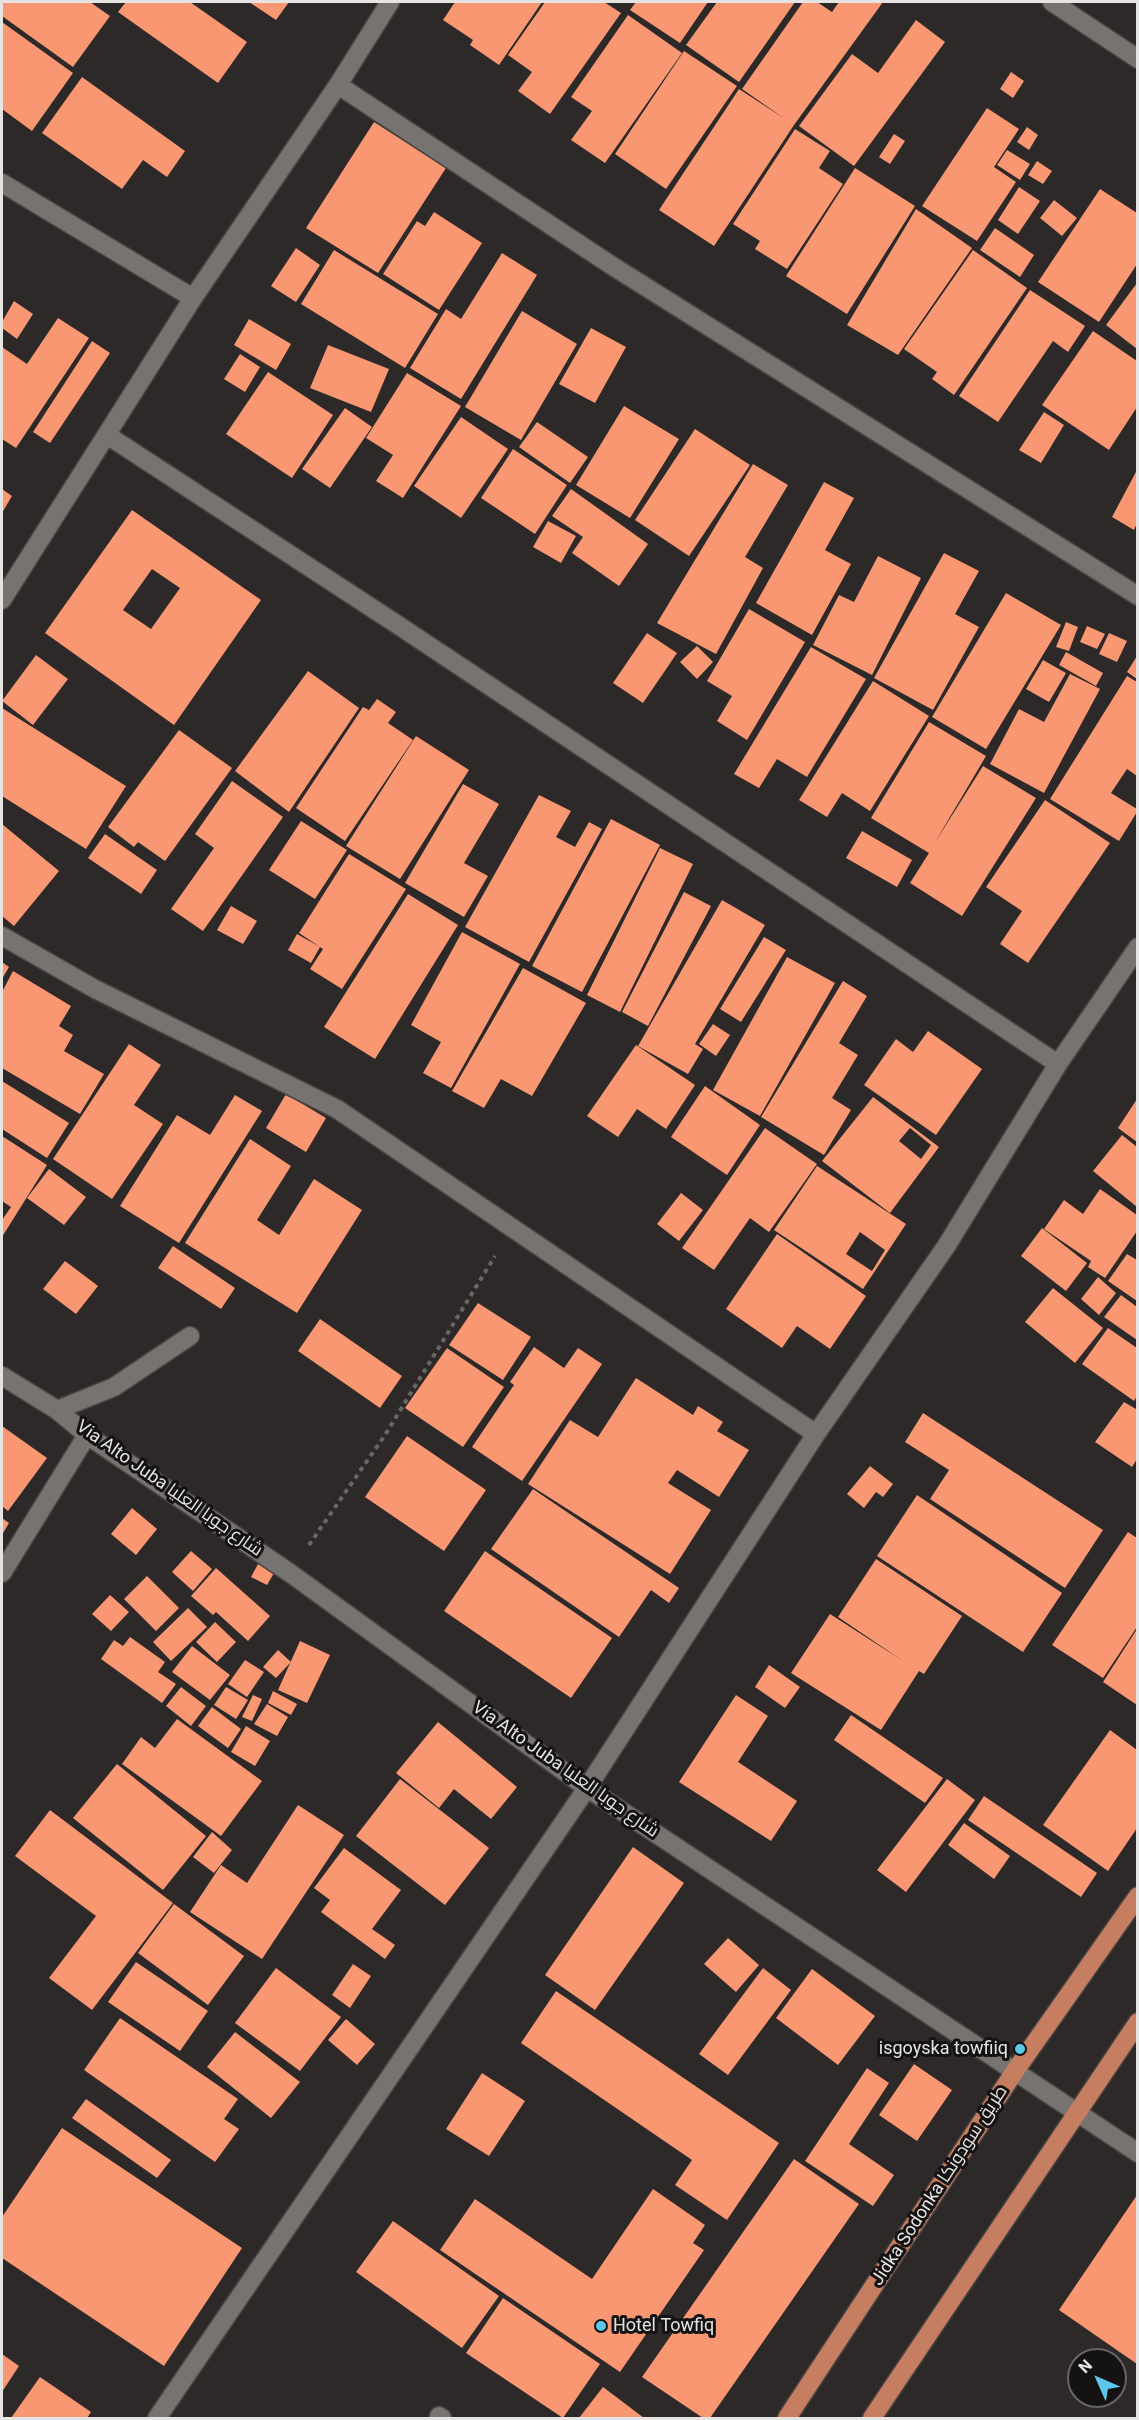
<!DOCTYPE html>
<html>
<head>
<meta charset="utf-8">
<style>
	body { margin:0 }
	#map { position:relative; width:1139px; height:2420px; overflow:hidden; background:#2c2928; font-family:Roboto,sans-serif }
	canvas { display:block }
	.frame { position:absolute; inset:0; border:3px solid #e6e4e3; pointer-events:none }
	.north { position:absolute; left:1067px; top:2348px; width:60px; height:60px; box-sizing:border-box; background:#141212; border:2px solid #686666; border-radius:50%; rotate:315deg; font-size:16px; font-weight:700; line-height:24px; text-align:center; color:#e6e4e3 }
	.north::after { content:''; display:block; margin:auto; width:21px; height:27px; background:#5cc7e8; clip-path:polygon(50% 0,100% 100%,50% 72%,0 100%) }
</style>
</head>
<body>
<div id="map">
<canvas width="1139" height="2420"></canvas>
<div class="frame"></div>
<div class="north">N</div>
</div>
<script>
const c = document.querySelector('canvas').getContext('2d');
c.lineJoin = 'round';
function fill(path, color) {
  c.fillStyle = color;
  c.fill(path, 'evenodd');
}
function toPath(rows) {
  const path = new Path2D();
  for (const r of rows) {
    path.moveTo(r[0], r[1]);
    for (let i = 2; i < r.length; i += 2) path.lineTo(r[i], r[i + 1]);
  }
  return path;
}
function strokePath(path, color, width, dash) {
  c.strokeStyle = color;
  c.lineWidth = width;
  c.lineCap = dash ? 'butt' : 'round';
  c.setLineDash(dash || []);
  c.stroke(path);
}
function label(font, color, halo, rows, align = 'center') {
  c.font = font + ' Roboto,Cairo,sans-serif';
  c.lineWidth = 6;
  c.setLineDash([]);
  c.textBaseline = 'middle';
  c.strokeStyle = halo;
  c.fillStyle = color;
  for (const [text, x, y, turn = 0] of rows) {
    c.save();
    c.translate(x, y);
    c.rotate((+turn || 0) * Math.PI / 180);
    c.textAlign = isNaN(turn) ? turn : align;
    if (halo) c.strokeText(text, 0, 0);
    c.fillText(text, 0, 0);
    c.restore();
  }
}
fill(toPath([
	[2,2,90,2,110,16,73,67,2,16],
	[126,2,190,2,247,42,218,83,118,12],
	[249,2,289,2,276,20],
	[455,2,542,2,499,65,470,45,473,40,443,20],
	[545,2,604,2,621,13,550,114,518,91,532,72,508,55],
	[636,2,708,2,680,43,630,10],
	[717,2,795,2,739,82,686,45],
	[803,2,817,2,832,12,839,2,883,2,794,125,714,246,659,210,739,89,785,119,742,89],
	[628,15,682,53,605,163,571,140,592,111,571,97],
	[916,20,945,42,854,166,799,126,852,54,878,73],
	[2,22,73,73,32,131,2,109],
	[684,51,737,86,666,189,615,154],
	[1011,72,1024,81,1013,98,1000,89],
	[82,77,185,151,167,177,143,160,122,189,42,133],
	[987,108,1019,129,994,167,1016,182,977,241,922,206],
	[374,122,446,168,378,273,306,228],
	[1027,127,1038,135,1029,150,1017,142],
	[795,129,830,151,819,168,843,184,787,269,755,249,760,241,733,224],
	[894,134,905,141,890,164,879,157],
	[1007,150,1030,164,1020,180,997,165],
	[1037,161,1052,171,1043,184,1028,175],
	[855,168,915,206,847,314,786,276],
	[1019,187,1040,201,1018,234,998,220],
	[1100,189,1137,213,1137,264,1099,322,1038,282],
	[1054,200,1077,218,1062,236,1040,218],
	[916,209,972,248,898,355,847,325],
	[434,212,482,243,439,310,383,274,417,221,425,226],
	[995,228,1034,255,1020,277,980,250],
	[296,248,320,265,296,302,271,286],
	[334,250,438,314,405,368,301,304],
	[973,250,1027,288,954,395,932,379,937,372,904,349],
	[502,253,537,275,461,399,410,368,446,309,461,319],
	[1137,283,1137,349,1106,325],
	[1030,290,1085,326,1068,352,1053,341,998,422,959,396],
	[14,301,33,314,17,339,2,328,2,322],
	[522,311,577,344,521,440,465,407],
	[58,318,89,338,16,448,2,439,2,347,27,364],
	[249,319,291,344,276,370,234,345],
	[591,328,626,347,595,403,559,384],
	[1093,331,1137,361,1137,407,1109,450,1042,405],
	[92,341,110,353,50,443,33,432],
	[328,345,389,369,371,412,310,388],
	[240,354,260,367,245,392,224,379],
	[268,372,333,415,292,478,226,434],
	[407,373,461,406,403,498,376,481,393,455,366,438],
	[624,406,679,439,630,518,576,485],
	[345,408,372,427,330,488,302,469],
	[1044,412,1064,425,1041,463,1019,450],
	[461,417,508,449,461,518,414,486],
	[537,422,588,457,570,483,519,447],
	[695,429,750,465,689,556,635,520],
	[513,449,567,485,535,534,481,498],
	[753,464,788,485,745,557,763,568,716,654,657,623],
	[1137,470,1137,523,1134,530,1112,517],
	[824,482,854,498,825,550,851,564,812,635,756,603],
	[2,489,12,496,2,513],
	[571,489,648,544,619,586,572,553,583,537,552,516],
	[132,510,261,600,174,725,45,633],
	[152,569,180,588,151,629,123,610],
	[548,521,576,536,561,563,533,547],
	[944,553,979,571,955,614,979,627,933,710,874,678],
	[878,556,921,578,872,675,813,645,839,595,854,602],
	[1006,593,1061,625,986,749,932,717],
	[749,609,805,642,747,740,717,721,732,696,707,681],
	[1066,622,1078,627,1069,651,1056,647],
	[1087,626,1105,634,1097,649,1080,642],
	[647,633,677,653,643,703,613,683],
	[1109,633,1127,641,1117,662,1099,654],
	[697,646,713,662,697,679,680,662],
	[811,647,866,679,807,777,777,759,759,788,734,774],
	[1066,652,1103,673,1096,686,1059,665],
	[36,655,68,679,33,725,2,701],
	[1137,656,1137,679,1127,672],
	[1043,660,1066,673,1049,702,1026,689],
	[308,671,359,708,289,812,235,771],
	[1070,674,1100,689,1044,793,990,764,1019,709,1044,722],
	[1127,676,1137,682,1137,776,1127,769,1111,793,1137,809,1137,812,1119,841,1050,799],
	[873,681,929,716,870,811,842,793,827,817,799,800],
	[377,699,396,712,388,723,413,740,345,841,296,808,363,707,369,710],
	[2,708,126,786,86,849,2,796],
	[929,722,986,756,934,844,983,766,1036,798,962,916,910,883,929,853,871,818],
	[179,730,232,768,165,861,138,842,134,847,108,827],
	[416,736,469,770,400,879,346,846],
	[232,781,283,817,203,931,171,909,214,848,195,834],
	[463,784,499,804,464,863,488,876,464,917,405,883],
	[539,795,571,811,556,837,575,847,589,822,602,829,529,962,465,927],
	[1045,800,1110,843,1028,963,1000,944,1022,911,986,887],
	[611,819,660,845,582,992,532,966],
	[301,821,347,850,315,899,269,870],
	[2,824,59,871,14,926,2,916],
	[862,831,912,860,897,887,846,858],
	[105,834,157,870,141,894,88,858],
	[660,848,693,864,620,1012,587,995],
	[349,854,406,889,342,989,310,969,323,949,299,933],
	[684,892,711,906,648,1026,622,1012],
	[408,894,458,925,375,1059,324,1027],
	[722,900,765,925,695,1044,703,1049,688,1074,638,1046],
	[231,906,257,921,243,944,217,930],
	[462,932,520,964,451,1088,423,1073,441,1042,411,1025],
	[297,934,320,947,311,963,288,950],
	[764,937,786,950,741,1022,720,1009],
	[787,957,835,983,760,1116,713,1090],
	[2,962,9,967,2,979],
	[523,968,586,1003,532,1096,501,1079,484,1108,452,1091],
	[13,971,71,1006,59,1026,73,1035,64,1051,104,1074,80,1114,2,1068,2,992],
	[843,981,867,996,839,1043,858,1055,832,1098,851,1110,824,1155,761,1117],
	[713,1024,730,1035,716,1056,699,1044],
	[928,1031,982,1069,936,1135,864,1085,896,1039,913,1052],
	[129,1044,161,1065,134,1105,163,1124,112,1199,53,1159],
	[636,1045,695,1085,666,1129,637,1109,618,1137,587,1116],
	[2,1081,69,1123,47,1158,2,1129],
	[705,1086,760,1125,727,1175,671,1137],
	[286,1094,326,1118,306,1152,266,1128],
	[235,1095,262,1111,179,1243,120,1206,177,1115,210,1135],
	[873,1097,939,1147,890,1213,822,1161],
	[910,1128,931,1145,921,1159,899,1141],
	[1137,1099,1137,1142,1118,1128],
	[765,1128,817,1164,769,1232,750,1218,714,1270,682,1248],
	[1122,1135,1137,1147,1137,1207,1093,1171],
	[2,1136,47,1165,2,1237,2,1220,11,1207,2,1201],
	[250,1139,291,1166,257,1220,279,1235,314,1179,362,1210,297,1313,185,1243],
	[817,1166,906,1224,863,1289,774,1230],
	[860,1232,885,1250,872,1271,846,1254],
	[49,1169,86,1197,64,1225,27,1198],
	[1100,1189,1137,1215,1137,1231,1105,1278,1088,1267,1091,1261,1044,1229,1064,1200,1083,1214],
	[681,1193,703,1210,679,1241,657,1224],
	[1042,1228,1087,1263,1066,1291,1021,1256],
	[777,1234,866,1296,830,1349,797,1326,782,1348,726,1309],
	[173,1246,235,1288,221,1309,158,1268],
	[1127,1254,1137,1260,1137,1301,1108,1281],
	[65,1261,98,1286,76,1314,43,1289],
	[1098,1277,1116,1293,1099,1315,1081,1299],
	[1053,1288,1103,1328,1075,1363,1025,1322],
	[1121,1295,1137,1307,1137,1340,1104,1317],
	[478,1303,531,1337,503,1380,449,1345],
	[320,1319,402,1376,380,1408,298,1351],
	[1108,1328,1137,1348,1137,1396,1134,1401,1082,1364],
	[534,1347,564,1368,578,1348,602,1364,522,1481,472,1447,514,1385,510,1382],
	[447,1348,504,1387,463,1447,405,1408],
	[636,1378,693,1415,698,1406,723,1422,717,1431,749,1450,719,1497,677,1470,668,1483,711,1510,670,1574,528,1484,570,1420,598,1437],
	[1124,1402,1136,1409,1137,1407,1137,1459,1132,1467,1095,1442],
	[923,1413,1103,1530,1065,1588,930,1499,949,1470,905,1442],
	[2,1426,47,1458,8,1511,2,1506],
	[407,1436,486,1490,444,1551,365,1497],
	[870,1466,893,1484,883,1497,876,1492,864,1508,847,1494],
	[533,1489,679,1588,669,1603,651,1590,619,1637,491,1549],
	[917,1495,1062,1593,1023,1652,877,1556],
	[132,1508,157,1529,136,1555,111,1534],
	[2,1518,9,1523,2,1535],
	[1128,1532,1137,1538,1137,1627,1103,1678,1052,1645],
	[191,1551,212,1569,193,1591,172,1572],
	[485,1551,612,1638,571,1698,444,1611],
	[876,1559,962,1616,924,1674,919,1671,881,1730,791,1673,830,1614,903,1661,838,1617],
	[258,1564,274,1573,267,1585,251,1577],
	[216,1568,270,1616,248,1641,216,1612,213,1615,191,1596],
	[147,1576,179,1608,156,1631,124,1599],
	[110,1595,129,1612,111,1631,92,1614],
	[188,1608,207,1627,171,1661,153,1642],
	[215,1622,236,1642,217,1662,196,1642],
	[1137,1629,1137,1705,1103,1682],
	[130,1637,165,1662,158,1672,176,1684,162,1703,101,1659,114,1640,123,1646],
	[300,1641,330,1655,307,1703,278,1690],
	[192,1646,230,1675,210,1700,172,1672],
	[278,1650,291,1662,276,1678,263,1667],
	[245,1660,264,1672,247,1697,228,1684],
	[769,1665,800,1687,785,1708,755,1687],
	[181,1687,206,1706,191,1726,166,1706],
	[226,1687,248,1700,236,1719,214,1705],
	[273,1691,297,1704,291,1715,268,1703],
	[253,1695,262,1699,252,1721,242,1717],
	[736,1695,768,1716,738,1762,797,1801,771,1841,679,1782],
	[267,1704,288,1717,277,1736,254,1724],
	[212,1707,241,1729,228,1748,198,1726],
	[851,1715,943,1778,925,1803,834,1740],
	[177,1719,262,1781,221,1836,122,1764,141,1737,155,1748],
	[438,1722,517,1787,491,1819,454,1789,439,1808,396,1773],
	[246,1726,270,1741,255,1766,231,1752],
	[1110,1730,1137,1750,1137,1828,1108,1871,1043,1825],
	[117,1764,206,1836,163,1890,73,1818],
	[400,1779,489,1848,445,1905,356,1836],
	[947,1779,975,1800,906,1892,877,1870],
	[984,1796,1097,1873,1081,1897,968,1820],
	[298,1805,344,1835,262,1959,190,1912,221,1865,247,1883],
	[50,1810,173,1903,92,2010,49,1978,96,1916,15,1856],
	[964,1823,1010,1856,994,1879,948,1845],
	[212,1832,232,1850,214,1873,193,1857],
	[633,1847,684,1883,595,2010,545,1975],
	[344,1848,401,1890,372,1929,395,1945,385,1959,321,1912,330,1900,314,1888],
	[174,1904,244,1956,208,2005,138,1953],
	[728,1938,759,1965,736,1992,704,1964],
	[136,1962,208,2011,180,2051,108,2002],
	[353,1964,371,1976,350,2008,332,1995],
	[276,1968,341,2017,300,2071,235,2023],
	[763,1968,791,1990,728,2075,699,2054],
	[812,1969,875,2016,838,2065,776,2018],
	[556,1991,779,2143,727,2220,675,2185,692,2160,521,2043],
	[120,2018,238,2099,224,2119,239,2129,215,2162,84,2070],
	[346,2019,375,2044,357,2065,328,2040],
	[235,2032,300,2082,271,2118,207,2067],
	[914,2064,952,2090,917,2141,879,2115],
	[867,2068,889,2083,849,2144,894,2175,873,2206,805,2161],
	[482,2073,525,2101,489,2156,446,2129],
	[86,2099,171,2160,157,2178,72,2118],
	[62,2128,242,2248,164,2366,2,2258,2,2217],
	[794,2159,859,2204,710,2418,703,2418,642,2377],
	[653,2189,705,2225,693,2243,704,2250,620,2372,440,2250,475,2199,592,2279],
	[1137,2195,1137,2364,1059,2310],
	[393,2221,499,2296,462,2348,356,2272],
	[503,2298,600,2364,563,2418,466,2353],
	[2,2354,19,2366,2,2392],
	[40,2377,91,2412,87,2418,11,2418],
	[603,2387,644,2418,579,2418]
]), '#f99772');
const minor = toPath([
	[1052,2,1138,59],
	[338,85,614,267,1138,596],
	[2,183,193,298],
	[107,435,401,627,1058,1064],
	[2,600,193,298,338,85,390,2],
	[2,936,95,989,337,1109,816,1434],
	[2,1376,57,1410,87,1435,290,1573,587,1788,1138,2153],
	[57,1410,114,1387,190,1336],
	[2,1573,87,1435],
	[439,2416,442,2418],
	[157,2418,587,1788,816,1434,947,1245,1058,1064,1138,947]
]);
const major = toPath([
	[787,2418,1015,2071,1138,1896],
	[872,2418,1138,2022]
]);
strokePath(minor, '#474443', 21);
strokePath(major, '#474443', 21);
strokePath(toPath([
	[309,1545,385,1435,495,1256]
]), '#696665', 4, [4.5, 4.5]);
strokePath(minor, '#777371', 18);
strokePath(major, '#c77d60', 18);
for (const [x, y, r, color] of [
	[1020,2049,6,"#5cc7e8"],
	[601,2326,6,"#5cc7e8"]
]) {
  const dot = new Path2D();
  dot.arc(x, y, r, 0, 2 * Math.PI);
  c.fillStyle = color;
  c.fill(dot);
  strokePath(dot, '#141212', 2);
}
label('18px', '#e6e4e3', '#141212', [
	["Via Alto Juba شارع جوبا العليا",169,1489,35],
	["Via Alto Juba شارع جوبا العليا",565,1770,35],
	["Jidka Sodonka طريق سودونكا",940,2186,-57]
]);
label('18px', '#e6e4e3', '#141212', [
	["isgoyska towfiiq",1008,2049],
	["Hotel Towfiq",613,2326,"left"]
], 'right');
</script>
</body>
</html>
